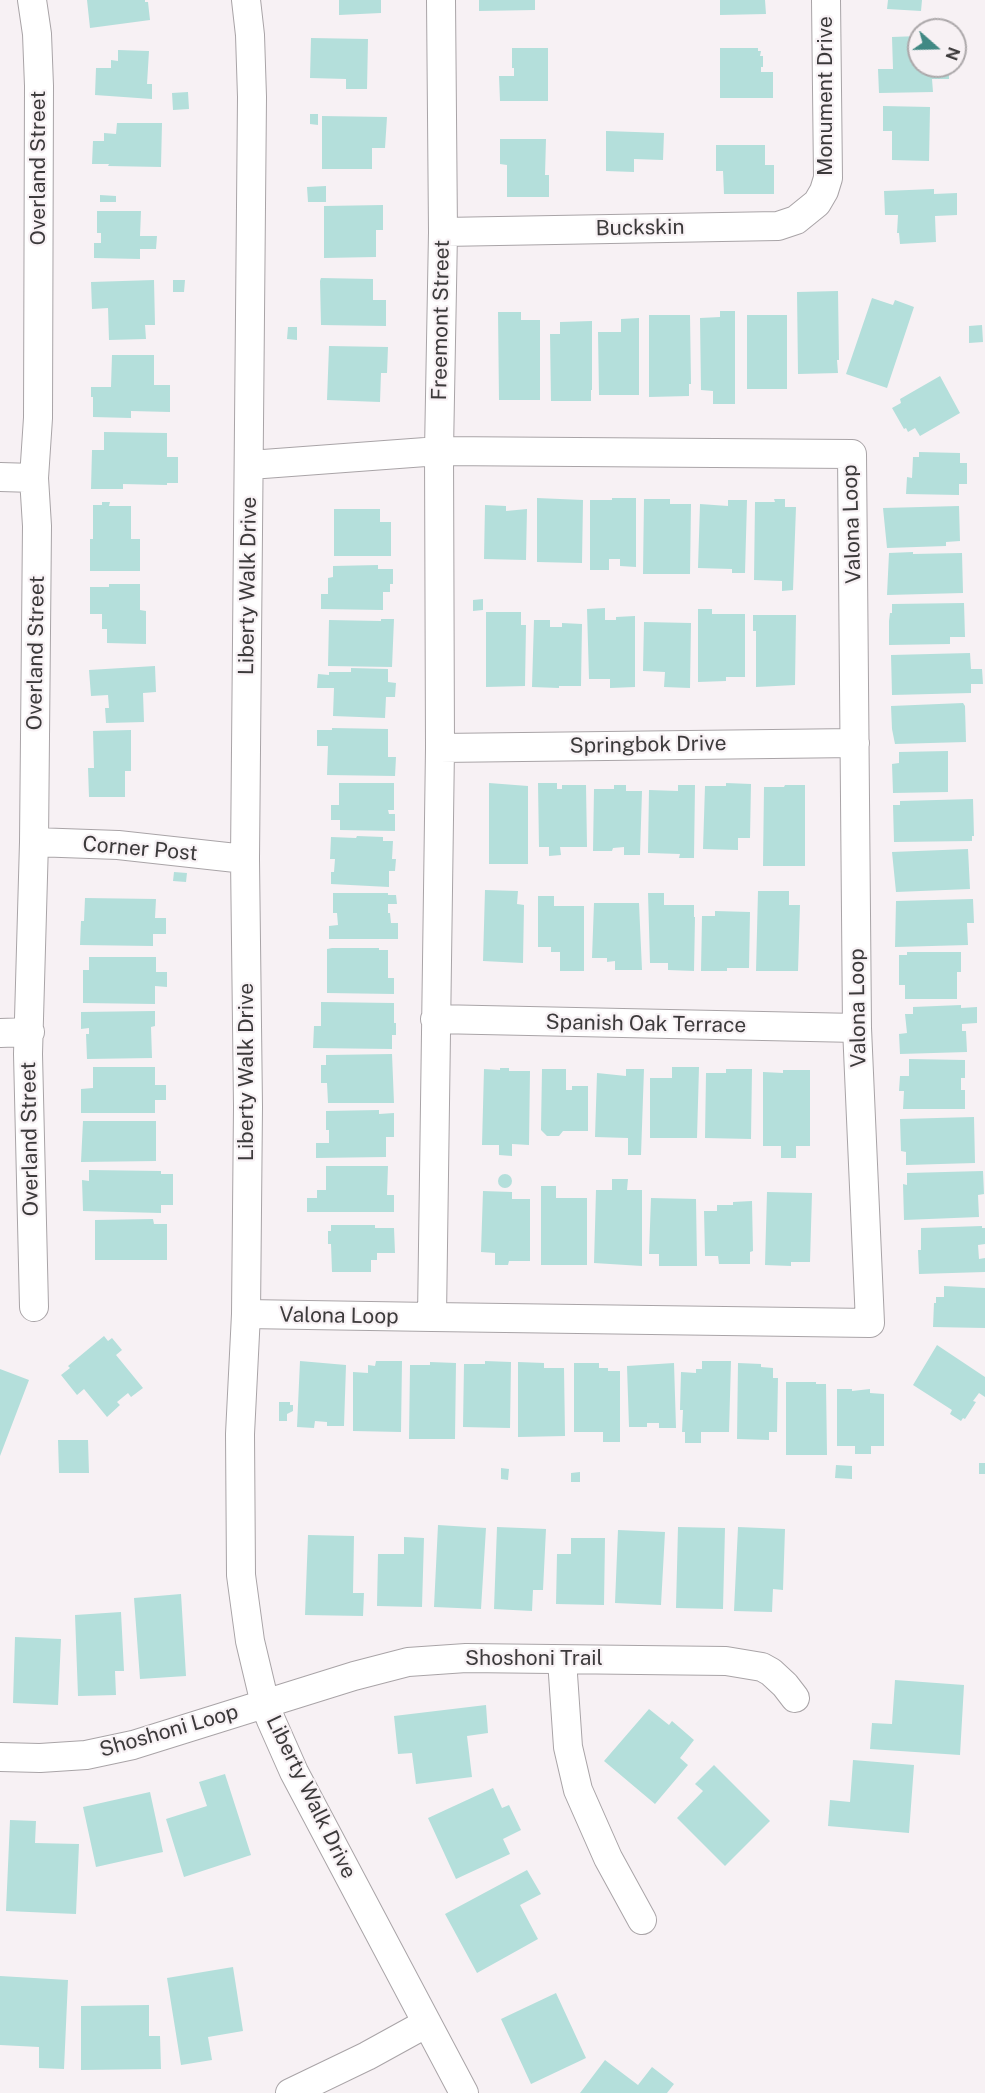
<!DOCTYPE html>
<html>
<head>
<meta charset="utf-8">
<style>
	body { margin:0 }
	#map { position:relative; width:985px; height:2093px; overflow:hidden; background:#f7f1f4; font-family:"Public Sans",sans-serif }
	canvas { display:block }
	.north { position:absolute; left:907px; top:18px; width:60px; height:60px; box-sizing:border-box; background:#f7f1f4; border:2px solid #aca8aa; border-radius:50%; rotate:110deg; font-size:16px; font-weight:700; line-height:24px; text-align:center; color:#3c3a3b }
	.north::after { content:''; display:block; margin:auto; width:21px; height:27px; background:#418984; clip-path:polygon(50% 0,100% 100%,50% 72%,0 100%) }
</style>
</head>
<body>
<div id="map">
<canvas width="985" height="2093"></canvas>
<div class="north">N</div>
</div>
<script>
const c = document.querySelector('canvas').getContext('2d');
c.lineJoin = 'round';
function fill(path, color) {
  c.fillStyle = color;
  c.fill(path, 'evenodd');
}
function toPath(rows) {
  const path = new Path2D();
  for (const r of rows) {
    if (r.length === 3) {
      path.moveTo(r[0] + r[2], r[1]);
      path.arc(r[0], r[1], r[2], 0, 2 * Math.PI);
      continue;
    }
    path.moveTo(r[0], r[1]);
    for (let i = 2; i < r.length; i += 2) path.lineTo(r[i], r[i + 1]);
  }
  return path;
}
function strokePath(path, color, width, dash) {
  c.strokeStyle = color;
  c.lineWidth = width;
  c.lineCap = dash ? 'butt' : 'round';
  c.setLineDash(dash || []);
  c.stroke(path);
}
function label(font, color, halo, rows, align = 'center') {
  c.font = font + ' "Public Sans",sans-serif';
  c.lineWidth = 4.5;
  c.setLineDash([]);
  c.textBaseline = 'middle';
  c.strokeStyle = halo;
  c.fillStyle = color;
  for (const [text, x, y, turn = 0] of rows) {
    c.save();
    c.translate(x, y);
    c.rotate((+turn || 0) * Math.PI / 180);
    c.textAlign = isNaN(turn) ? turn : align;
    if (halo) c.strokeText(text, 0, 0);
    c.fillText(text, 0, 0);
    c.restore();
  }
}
fill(toPath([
	[87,0,145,0,145,2,148,2,150,20,90,28],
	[339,0,381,0,381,13,339,15],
	[479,0,535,0,535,10,479,11],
	[720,0,765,0,766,14,720,15],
	[888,0,922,0,921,11,887,9],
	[919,36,919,66,949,66,949,79,932,79,933,92,879,93,878,69,893,69,892,37],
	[311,38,368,39,367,89,346,89,346,79,310,78],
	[512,48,548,48,548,101,500,101,499,76,514,76,514,68,512,68],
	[720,48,758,48,758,51,761,51,760,56,763,56,763,67,761,67,761,72,773,72,773,98,720,98],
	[118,50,149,51,147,84,152,84,152,99,95,95,96,68,111,68,111,60,118,61],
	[188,92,189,109,173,110,172,93],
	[883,106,930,107,929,161,892,160,892,131,883,131],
	[310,114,318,114,318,125,310,124],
	[322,116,387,117,385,148,372,148,372,169,322,169],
	[117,123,162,123,161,167,108,166,109,164,92,164,93,141,104,141,104,133,116,134],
	[606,131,664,133,663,160,634,159,634,172,606,171],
	[500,139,546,139,545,175,549,175,549,197,507,197,507,165,500,164],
	[716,145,765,145,765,165,774,165,774,194,724,194,723,171,716,171],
	[326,186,326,202,308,202,307,187],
	[934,189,934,194,957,193,957,215,935,216,936,242,900,244,899,233,897,233,898,215,885,215,884,191],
	[100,195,116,196,116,202,100,202],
	[383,205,383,230,376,230,376,257,324,258,324,206],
	[97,211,141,211,140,236,157,236,156,249,140,249,140,259,94,258,94,243,101,243,101,233,97,233],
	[321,278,373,279,373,300,386,300,386,326,321,325,320,281],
	[154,280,155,325,145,325,146,339,109,340,108,308,92,309,91,282],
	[173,280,185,280,184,292,173,292],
	[838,291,839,360,837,360,838,373,798,374,797,292],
	[872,298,893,305,895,300,914,307,887,388,846,374],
	[720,311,735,311,735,404,713,404,713,391,701,390,700,318,720,317],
	[498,312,521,312,521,320,540,320,540,400,499,400],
	[649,315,690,315,691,384,689,384,689,396,649,397],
	[747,315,787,315,787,389,747,389],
	[639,318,639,395,599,395,598,332,621,332,621,319],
	[592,321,592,390,591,390,591,401,551,401,550,334,560,334,560,322],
	[982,325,983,342,969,343,969,326],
	[288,327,297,327,297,340,287,339],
	[329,346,388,347,387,373,381,373,380,402,327,400],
	[112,355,154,355,154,385,170,385,170,412,131,411,131,418,93,417,93,397,91,397,91,387,111,387],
	[940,376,960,413,920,436,915,428,908,432,906,428,904,429,892,408,901,403,900,399],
	[104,432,167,433,167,457,178,457,178,483,167,483,167,485,123,484,123,489,91,489,92,450,104,450],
	[919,452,960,453,960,463,967,463,967,484,959,484,959,495,906,494,907,477,912,478,913,457,919,457],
	[537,498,583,500,582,563,537,562],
	[612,498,636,498,636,567,620,566,620,559,609,559,609,570,590,570,590,500,612,500],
	[644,499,670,499,670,504,691,504,690,574,643,574],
	[774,499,785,499,785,507,796,507,793,590,782,591,782,581,754,580,755,502,775,502],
	[728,500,747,500,745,573,732,573,732,569,698,568,700,504,728,506],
	[102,502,110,502,109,506,131,506,131,539,140,539,140,571,90,571,90,539,93,539,93,505,102,505],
	[485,505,506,506,506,511,527,509,526,560,484,559],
	[959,506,960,541,946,542,946,546,887,548,883,508],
	[334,509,380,509,380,522,391,522,391,556,334,556],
	[913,552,913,554,962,553,963,593,887,595,889,553],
	[378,565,378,569,393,569,393,584,390,584,390,592,383,592,383,610,321,609,321,594,328,594,328,578,333,577,333,566],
	[109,584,140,584,140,610,146,611,146,644,107,643,107,629,102,629,102,614,90,614,90,587,109,587],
	[483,599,483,610,473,611,473,600],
	[964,603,965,637,950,637,950,644,889,645,889,621,890,613,892,613,892,604],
	[605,608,605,620,616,620,616,617,635,616,635,687,610,688,610,679,589,679,587,609],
	[698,609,712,609,712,614,745,614,745,677,726,677,726,681,698,682],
	[486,612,521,612,521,625,526,625,525,686,486,687],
	[753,615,796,615,795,685,756,687,756,631,753,631],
	[381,619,394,619,392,667,328,666,329,620,381,621],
	[534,620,550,620,550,627,562,627,562,623,582,624,581,686,559,686,559,688,532,687],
	[644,622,691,623,690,688,664,687,665,672,643,671],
	[970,653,971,669,982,669,983,684,971,684,971,693,892,695,891,655],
	[155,666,156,692,143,693,144,722,106,723,105,708,109,708,108,695,91,696,89,670],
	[351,668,388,669,388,682,396,683,395,697,386,697,385,718,333,716,334,688,317,688,318,674,329,675,329,672,351,672],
	[963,703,965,706,966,742,895,744,892,729,891,706],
	[332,728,388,729,388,757,396,757,395,776,327,775,328,746,317,746,317,730,332,730],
	[131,730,131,771,125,771,125,797,89,797,88,768,94,768,93,731],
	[948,751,948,792,893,793,892,764,899,763,899,752],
	[339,783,394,783,394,810,388,810,389,814,395,814,395,831,340,830,340,820,331,820,331,805,339,805],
	[489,783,528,786,528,864,489,864],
	[538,783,557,783,557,789,562,789,562,785,586,785,587,847,560,847,561,855,549,856,549,847,539,847],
	[726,783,751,784,750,838,738,838,738,850,703,849,705,786,726,786],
	[614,785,626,785,626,791,642,791,640,855,624,855,624,847,613,848,612,851,593,851,594,789,614,789],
	[678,785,695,785,694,858,679,858,680,854,648,853,649,790,678,791],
	[785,785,805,785,805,866,763,866,764,787,784,787],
	[973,799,974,836,972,836,972,841,894,842,893,805,900,805,900,801],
	[357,836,383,837,383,841,393,841,392,859,396,859,395,871,389,871,389,887,331,884,331,872,334,872,335,859,330,859,331,837,356,838],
	[968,849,970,889,896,892,892,852],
	[174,872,187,873,186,882,173,881],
	[485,890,518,891,517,904,524,905,523,963,483,961],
	[758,891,789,891,789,905,800,905,798,971,756,971],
	[333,893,388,893,388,895,396,895,397,904,388,904,388,913,390,913,391,923,398,923,398,939,329,939,329,926,338,925,337,913,333,913],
	[648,893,664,893,664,905,694,905,694,917,695,917,694,971,668,970,668,963,650,963],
	[538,896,554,896,554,906,584,906,584,971,560,971,560,952,551,952,551,947,538,947],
	[85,898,156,899,155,918,166,918,166,934,153,934,153,946,80,945,81,921,84,921],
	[973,899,974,923,967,923,968,945,895,947,896,901],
	[594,903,639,903,642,970,615,970,615,961,607,962,607,958,592,958],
	[715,911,750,912,749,968,727,968,727,971,701,971,702,916,715,916],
	[332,948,379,948,379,950,388,950,388,978,394,978,394,994,327,993,327,949],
	[907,952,961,952,961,972,957,972,957,999,905,999,905,985,899,985,899,955,907,955],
	[89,957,156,957,156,972,167,972,167,987,155,986,155,1004,83,1003,83,970,89,970],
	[321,1002,394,1003,394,1023,396,1023,396,1035,392,1035,392,1049,313,1048,314,1026,321,1026],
	[961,1005,961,1008,977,1007,977,1023,962,1024,962,1031,966,1031,967,1052,900,1054,899,1034,907,1033,905,1014,913,1014,913,1007],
	[155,1011,155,1026,151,1027,152,1058,87,1059,86,1034,89,1034,89,1028,81,1029,81,1012],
	[392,1054,394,1103,328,1103,327,1083,321,1083,321,1065,326,1065,326,1055],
	[909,1059,965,1060,965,1078,961,1078,961,1090,965,1090,965,1109,903,1109,904,1091,899,1091,900,1076,909,1076],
	[93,1067,155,1067,155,1085,166,1085,166,1100,155,1100,155,1113,81,1113,81,1089,93,1088],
	[672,1067,699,1067,697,1138,650,1138,650,1078,672,1078],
	[500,1068,509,1068,509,1071,530,1071,529,1145,512,1144,512,1156,499,1155,499,1145,482,1145,484,1069,500,1070],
	[542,1069,566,1069,566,1090,572,1090,572,1086,588,1086,588,1131,563,1131,559,1136,547,1136,541,1130],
	[626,1069,644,1069,641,1155,628,1155,628,1138,595,1137,597,1073,626,1076],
	[726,1069,752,1069,751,1139,705,1138,706,1073,726,1073],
	[783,1070,810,1070,810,1146,796,1146,796,1158,781,1158,781,1146,763,1146,763,1072,783,1073],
	[379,1110,379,1114,394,1113,394,1137,386,1137,386,1157,316,1158,316,1143,329,1143,329,1130,326,1130,326,1111],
	[974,1117,975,1163,906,1165,906,1152,901,1151,900,1119],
	[83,1121,156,1121,156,1161,81,1162],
	[326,1166,388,1166,387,1195,394,1195,394,1212,307,1212,307,1198,317,1198,317,1190,326,1190],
	[89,1170,161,1171,161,1174,173,1174,173,1205,161,1205,161,1213,83,1211,82,1180,89,1181],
	[983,1171,984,1194,978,1195,979,1217,904,1220,903,1184,907,1185,907,1173],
	[505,1181,7],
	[612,1179,628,1179,627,1190,642,1190,642,1266,594,1263,596,1190,612,1190],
	[541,1186,556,1186,556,1198,587,1198,587,1265,541,1265],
	[483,1191,512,1192,512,1199,530,1199,530,1261,509,1261,508,1265,495,1265,495,1253,481,1252],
	[767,1192,812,1193,810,1262,791,1262,791,1266,765,1265],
	[651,1198,696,1199,697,1266,659,1266,659,1254,649,1254],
	[752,1201,753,1251,750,1252,750,1264,719,1264,718,1256,705,1256,704,1211,717,1211,717,1205,733,1205,733,1202],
	[153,1219,154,1224,167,1224,167,1260,95,1260,95,1220],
	[331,1225,375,1225,375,1228,394,1228,395,1253,377,1253,377,1260,371,1260,371,1272,332,1272,331,1244,328,1244,328,1231,331,1231],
	[982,1226,982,1228,985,1228,985,1244,978,1245,979,1259,985,1258,985,1272,919,1274,918,1250,921,1250,921,1228],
	[944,1286,985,1288,985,1328,933,1327,934,1303,936,1303,936,1297,944,1297],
	[104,1336,108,1341,112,1338,122,1350,116,1355,143,1388,131,1397,128,1393,117,1402,120,1405,107,1417,84,1389,77,1395,61,1375,70,1368,68,1366],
	[937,1345,985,1377,985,1397,979,1393,973,1401,976,1402,965,1419,963,1418,961,1421,950,1414,952,1410,913,1385],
	[300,1361,346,1365,344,1426,327,1426,327,1422,315,1421,314,1428,297,1427],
	[376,1361,402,1361,401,1432,353,1431,353,1372,368,1373,368,1365,375,1366],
	[485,1361,511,1362,510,1428,463,1427,464,1364,485,1364],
	[702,1361,731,1361,729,1432,701,1432,701,1443,685,1443,685,1432,682,1432,683,1410,680,1410,681,1372,696,1373,696,1369,702,1369],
	[430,1362,456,1363,455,1439,409,1439,410,1365,430,1365],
	[518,1362,544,1363,544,1368,564,1368,565,1436,518,1437],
	[574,1363,599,1363,599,1368,608,1368,608,1371,620,1371,620,1442,603,1442,603,1432,574,1432],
	[674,1363,676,1428,659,1428,659,1423,647,1423,647,1427,629,1427,627,1366],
	[738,1363,761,1364,761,1367,773,1368,773,1378,778,1378,777,1432,769,1432,769,1440,737,1439],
	[0,1369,29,1380,0,1456],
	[786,1382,816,1382,816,1384,826,1384,827,1455,786,1455],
	[837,1389,852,1389,852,1391,870,1389,870,1393,884,1394,884,1446,871,1446,871,1454,855,1454,855,1446,837,1446],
	[279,1402,290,1402,290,1405,293,1405,293,1411,287,1414,287,1421,279,1421],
	[58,1440,88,1440,89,1473,59,1473],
	[979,1463,985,1463,985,1474,979,1474],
	[836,1465,852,1466,852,1479,835,1478],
	[501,1468,509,1469,508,1480,501,1479],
	[580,1472,580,1482,571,1482,571,1473],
	[438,1525,486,1528,481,1609,434,1607],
	[497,1527,546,1529,543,1590,533,1590,532,1611,494,1609],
	[678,1527,725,1528,723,1609,676,1608],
	[738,1527,785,1529,783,1590,773,1589,772,1612,734,1611],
	[618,1530,665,1532,661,1605,615,1603],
	[308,1535,354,1536,353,1593,364,1593,363,1616,305,1615],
	[404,1537,424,1538,422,1607,377,1606,378,1554,404,1554],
	[571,1538,605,1538,604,1605,556,1604,557,1554,571,1554],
	[181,1594,186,1676,140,1679,134,1598],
	[121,1612,124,1671,115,1671,116,1695,78,1696,75,1615],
	[15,1637,61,1639,58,1705,13,1703],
	[895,1680,964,1685,960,1755,870,1749,872,1723,892,1724],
	[486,1705,488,1733,467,1736,472,1777,416,1784,412,1753,398,1754,394,1716],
	[649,1709,669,1725,672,1721,694,1740,680,1758,688,1765,655,1804,604,1761],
	[853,1760,914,1765,909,1833,828,1826,830,1800,850,1802],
	[714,1765,770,1821,725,1866,677,1818,703,1791,695,1784],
	[225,1774,251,1855,184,1877,166,1819,207,1806,199,1782],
	[493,1788,502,1808,509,1805,521,1830,503,1839,510,1854,456,1879,428,1818],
	[150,1792,163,1852,96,1867,83,1807],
	[10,1820,36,1821,35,1843,79,1844,76,1914,6,1911],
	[527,1870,541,1894,520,1905,538,1939,477,1973,445,1914],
	[233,1967,243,2031,208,2037,212,2060,181,2065,167,1978],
	[0,1976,68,1980,64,2069,39,2068,39,2047,0,2045],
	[556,1993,586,2058,531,2084,501,2019],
	[149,2005,149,2036,160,2036,161,2069,81,2070,81,2006],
	[605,2060,638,2085,652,2067,674,2084,667,2093,580,2093]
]), '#b4dfdb');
const minor = toPath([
	[32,0,37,34,39,86,38,418,34,478,37,526,34,842,28,1054,34,1307],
	[246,0,250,35,252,97,245,859,248,1107,246,1314,240,1434,241,1575,250,1641,265,1704,271,1720,294,1772,464,2093],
	[443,232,778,226,796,220,817,203,824,191,828,178,826,0],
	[250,465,439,451,443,232,441,0],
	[0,477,34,478],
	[440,748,855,743],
	[34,842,118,845,245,859],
	[435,1019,857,1028],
	[0,1033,30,1032],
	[246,1314,432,1317,870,1323,857,1028,852,454,439,451,440,748,432,1317],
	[562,1660,568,1747,578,1790,608,1858,642,1920],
	[0,1757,40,1758,86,1755,133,1745,354,1676,408,1662,466,1658,726,1661,762,1667,771,1672,785,1685,795,1698],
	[290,2093,367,2056,427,2023]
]);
strokePath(minor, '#a9a4a7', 30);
strokePath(minor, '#fff', 28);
label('21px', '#3c3a3b', '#f7f1f4', [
	["Monument Drive",826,96,-90],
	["Overland Street",39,168,-90],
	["Buckskin",640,228,-1],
	["Freemont Street",441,320,-89],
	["Valona Loop",852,524,-92],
	["Liberty Walk Drive",248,586,-89],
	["Overland Street",36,653,-89],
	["Springbok Drive",648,745,-1],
	["Corner Post",140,849,5],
	["Valona Loop",858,1008,-91],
	["Spanish Oak Terrace",646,1024,1],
	["Liberty Walk Drive",247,1072,-90],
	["Overland Street",30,1139,-91],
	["Valona Loop",339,1316,1],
	["Shoshoni Trail",534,1659],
	["Shoshoni Loop",169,1731,-16],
	["Liberty Walk Drive",311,1797,64]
]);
</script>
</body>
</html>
